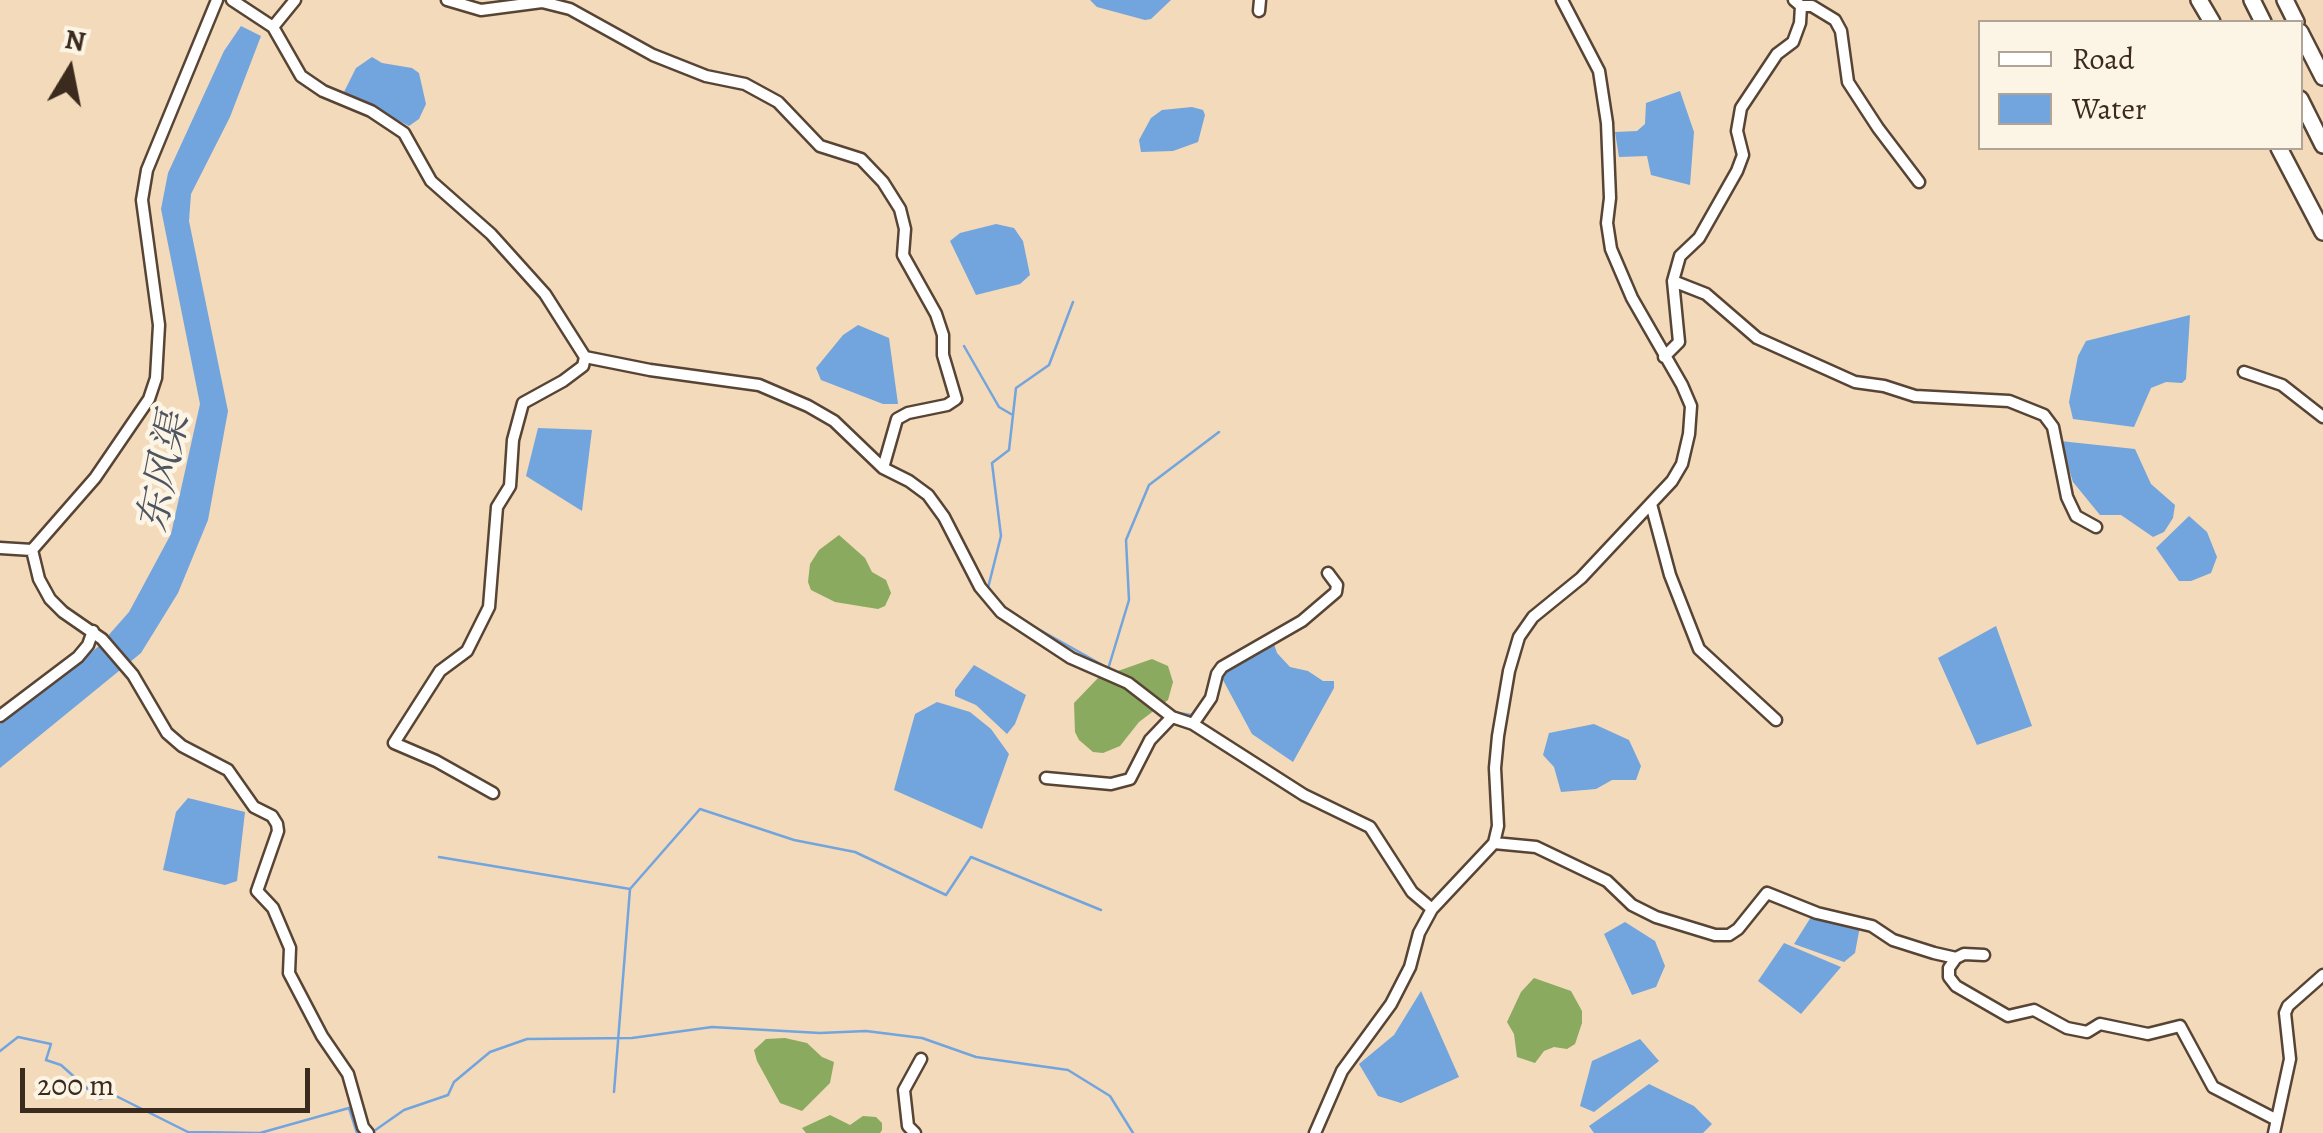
<!DOCTYPE html>
<html>
<head>
<meta charset="utf-8">
<style>
	body { margin:0 }
	#map { position:relative; width:2323px; height:1133px; overflow:hidden; background:#f3daba; font-family:Alegreya,serif }
	canvas { display:block }
	.legend { position:absolute; left:1978px; top:20px; width:325px; height:130px; box-sizing:border-box; background:#fcf5e5; border:2px solid #afa495; margin:0; padding:12px 18px; list-style:none; font-size:30px; color:#3b2a1e }
	.legend li { display:flex; align-items:center; gap:20px; height:50px }
	.legend b { width:50px; border:2px solid #afa495 }
	.north { position:absolute; left:20px; top:20px; width:100px; height:100px; -webkit-text-stroke:8px #fcf5e5; paint-order:stroke; rotate:10deg; font-size:28px; font-weight:700; line-height:40px; text-align:center; color:#3b2a1e }
	.north::after { content:''; display:block; margin:auto; width:35px; height:45px; background:#3b2a1e; clip-path:polygon(50% 0,100% 100%,50% 72%,0 100%) }
	.scale { position:absolute; left:20px; top:1068px; width:290px; height:45px; box-sizing:border-box; border:5px solid #3b2a1e; border-top:0; padding-left:12px; font-size:30px; line-height:35px; white-space:nowrap; color:#3b2a1e; -webkit-text-stroke:8px #fcf5e5; paint-order:stroke }
</style>
</head>
<body>
<div id="map">
<canvas width="2323" height="1133"></canvas>
<ul class="legend">
<li><b style="height:12px;background:#fff"></b>Road</li>
<li><b style="height:28px;background:#72a4dd"></b>Water</li>
</ul>
<div class="north">N</div>
<div class="scale">200 m</div>
</div>
<script>
const c = document.querySelector('canvas').getContext('2d');
c.lineJoin = 'round';
function fill(path, color) {
  c.fillStyle = color;
  c.fill(path, 'evenodd');
}
function toPath(rows) {
  const path = new Path2D();
  for (const r of rows) {
    path.moveTo(r[0], r[1]);
    for (let i = 2; i < r.length; i += 2) path.lineTo(r[i], r[i + 1]);
  }
  return path;
}
function strokePath(path, color, width, dash) {
  c.strokeStyle = color;
  c.lineWidth = width;
  c.lineCap = dash ? 'butt' : 'round';
  c.setLineDash(dash || []);
  c.stroke(path);
}
function label(font, color, halo, rows, align = 'center') {
  c.font = font + ' Alegreya,"Noto Serif SC",serif';
  c.lineWidth = 9;
  c.setLineDash([]);
  c.textBaseline = 'middle';
  c.strokeStyle = halo;
  c.fillStyle = color;
  for (const [text, x, y, turn = 0] of rows) {
    c.save();
    c.translate(x, y);
    c.rotate((+turn || 0) * Math.PI / 180);
    c.textAlign = isNaN(turn) ? turn : align;
    if (halo) c.strokeText(text, 0, 0);
    c.fillText(text, 0, 0);
    c.restore();
  }
}
fill(toPath([
	[839,535,865,558,872,572,886,580,891,593,885,606,878,609,835,602,811,590,808,582,810,564,819,550],
	[1152,659,1168,666,1173,682,1168,700,1139,722,1120,746,1103,753,1093,752,1079,740,1075,732,1074,703,1098,678],
	[1534,978,1571,991,1582,1011,1582,1023,1575,1044,1567,1049,1554,1047,1544,1051,1535,1063,1517,1057,1514,1034,1507,1022,1521,992],
	[785,1038,807,1043,822,1057,834,1062,830,1083,802,1111,780,1103,757,1061,754,1050,766,1039],
	[830,1115,850,1125,863,1116,876,1117,882,1123,882,1130,880,1133,806,1133,802,1128]
]), '#8aaa5f');
fill(toPath([
	[1090,0,1171,0,1151,19,1145,20,1097,7],
	[241,26,261,36,230,117,191,194,189,221,228,411,208,520,178,593,141,653,0,768,0,724,99,646,129,612,171,534,200,404,161,209,168,173,224,51],
	[372,57,382,63,412,68,419,73,426,104,419,119,409,126,344,92,356,68],
	[1680,91,1694,132,1690,185,1651,175,1647,156,1619,157,1615,132,1637,131,1645,124,1646,103],
	[1192,107,1203,110,1205,115,1198,142,1173,151,1141,152,1139,140,1151,118,1162,110],
	[996,224,1014,228,1023,241,1030,275,1020,284,976,295,950,241,960,233],
	[2190,315,2186,379,2182,383,2166,382,2151,388,2134,427,2073,419,2069,402,2078,356,2086,341],
	[858,325,889,338,898,404,883,404,821,380,816,368,843,335],
	[538,428,592,430,582,511,526,476],
	[2060,441,2135,449,2151,484,2175,505,2173,518,2164,532,2153,537,2121,515,2100,515,2073,482],
	[2189,516,2207,532,2217,557,2211,573,2191,581,2179,581,2156,548],
	[1996,626,2032,726,1977,745,1938,658],
	[1269,643,1274,644,1277,653,1290,667,1308,671,1323,681,1334,681,1334,688,1293,762,1252,734,1223,680,1224,671],
	[974,665,1026,695,1015,724,1007,734,976,705,955,696,955,690],
	[937,702,970,712,991,729,1009,754,982,829,894,790,915,714],
	[1594,724,1629,740,1641,766,1636,780,1612,780,1596,789,1561,792,1554,767,1543,755,1549,733],
	[188,798,245,812,237,881,225,885,163,870,176,812],
	[1811,917,1860,926,1855,953,1844,962,1794,944],
	[1625,922,1655,941,1665,966,1656,987,1632,995,1604,934],
	[1784,943,1841,967,1801,1014,1758,981],
	[1421,991,1459,1077,1401,1103,1378,1096,1359,1064,1394,1035],
	[1640,1039,1659,1061,1594,1112,1580,1106,1592,1061],
	[1649,1084,1694,1106,1712,1124,1703,1133,1594,1133,1589,1126]
]), '#72a4dd');
strokePath(toPath([
	[964,346,999,407,1011,414],
	[1005,609,988,588,1001,536,992,463,1009,450,1016,388,1049,365,1073,302],
	[1024,621,1113,671],
	[1109,666,1129,600,1126,540,1149,485,1219,432],
	[1173,712,1191,715],
	[439,857,630,889],
	[0,1051,18,1037,51,1044,46,1060,61,1065,99,1099,116,1096,188,1132,259,1133],
	[614,1092,630,889,700,809,794,840,855,852,946,895,971,857,1101,910],
	[374,1131,404,1110,448,1095,454,1082,490,1052,527,1039,632,1038,712,1027,820,1033,866,1031,922,1038,976,1057,1068,1070,1110,1096,1133,1133],
	[260,1133,349,1108,357,1133]
]), '#72a4dd', 2.5);
const minor = toPath([
	[232,0,273,27,301,76,323,91,371,111,404,133,431,181,491,234,545,294,585,357,650,370,759,385,808,406,834,421,883,468,909,481,928,495,944,517,980,587,1001,612,1071,658,1128,683,1172,717,1193,724,1304,795,1370,827,1412,892,1432,909],
	[447,0,481,10,542,2,570,9,653,55,706,76,745,84,778,102,820,146,861,159,883,182,900,209,905,229,903,255,936,314,943,335,943,355,956,399,947,405,908,413,897,419,883,468],
	[1794,0,1801,6,1812,6,1835,20,1841,31,1848,82,1878,128,1919,182],
	[1259,11,1260,0],
	[273,27,295,0],
	[1673,281,1706,294,1757,338,1855,382,1884,386,1915,396,2009,401,2044,415,2053,427,2067,497,2076,516,2096,527],
	[1664,357,1679,342,1673,281,1680,256,1699,238,1737,171,1743,155,1737,131,1741,108,1777,54,1793,42,1800,23,1801,6],
	[2244,372,2282,385,2323,417],
	[1651,504,1670,575,1699,649,1776,720],
	[0,548,32,550,39,579,50,599,63,612,102,639,133,675,167,733,182,746,228,770,254,807,272,816,277,824,278,831,257,891,273,908,290,948,289,973,322,1036,348,1074,363,1127,368,1133],
	[32,550,95,478,149,399,156,378,159,325,142,200,147,170,217,0],
	[0,716,78,657,88,645,93,631],
	[1193,724,1211,698,1217,674,1222,667,1302,621,1336,592,1337,585,1328,573],
	[1046,778,1111,784,1130,779,1150,740,1172,717],
	[493,793,436,761,394,743,440,671,467,651,489,607,497,507,510,486,513,440,523,403,563,381,583,366,585,357],
	[1494,843,1536,847,1607,881,1632,905,1656,917,1715,935,1729,935,1738,929,1767,893,1817,913,1872,926,1893,940,1934,953,1956,958,1964,954,1984,955],
	[1956,958,1949,968,1949,977,1956,986,2008,1016,2034,1010,2067,1028,2087,1032,2100,1024,2148,1034,2180,1026,2213,1087,2275,1119],
	[915,1133,908,1126,904,1090,921,1059],
	[1315,1133,1342,1071,1391,1004,1410,967,1419,933,1432,909,1494,843,1498,826,1495,768,1498,736,1509,671,1519,637,1533,617,1581,578,1672,481,1682,464,1689,434,1691,406,1682,385,1632,298,1611,249,1607,223,1610,198,1607,123,1599,71,1562,0],
	[2274,1133,2290,1059,2285,1013,2288,1006,2323,975]
]);
const highway = toPath([
	[2199,0,2212,22],
	[2252,0,2263,22],
	[2285,0,2296,22],
	[2300,32,2323,77],
	[2300,99,2323,145],
	[2279,148,2323,232]
]);
strokePath(minor, '#574435', 15);
strokePath(highway, '#574435', 20);
strokePath(minor, '#fff', 10);
strokePath(highway, '#fff', 15);
label('italic 40px', '#4e5561', '#fcf5e5', [
	["东风渠",166,473,-79]
]);
</script>
</body>
</html>
